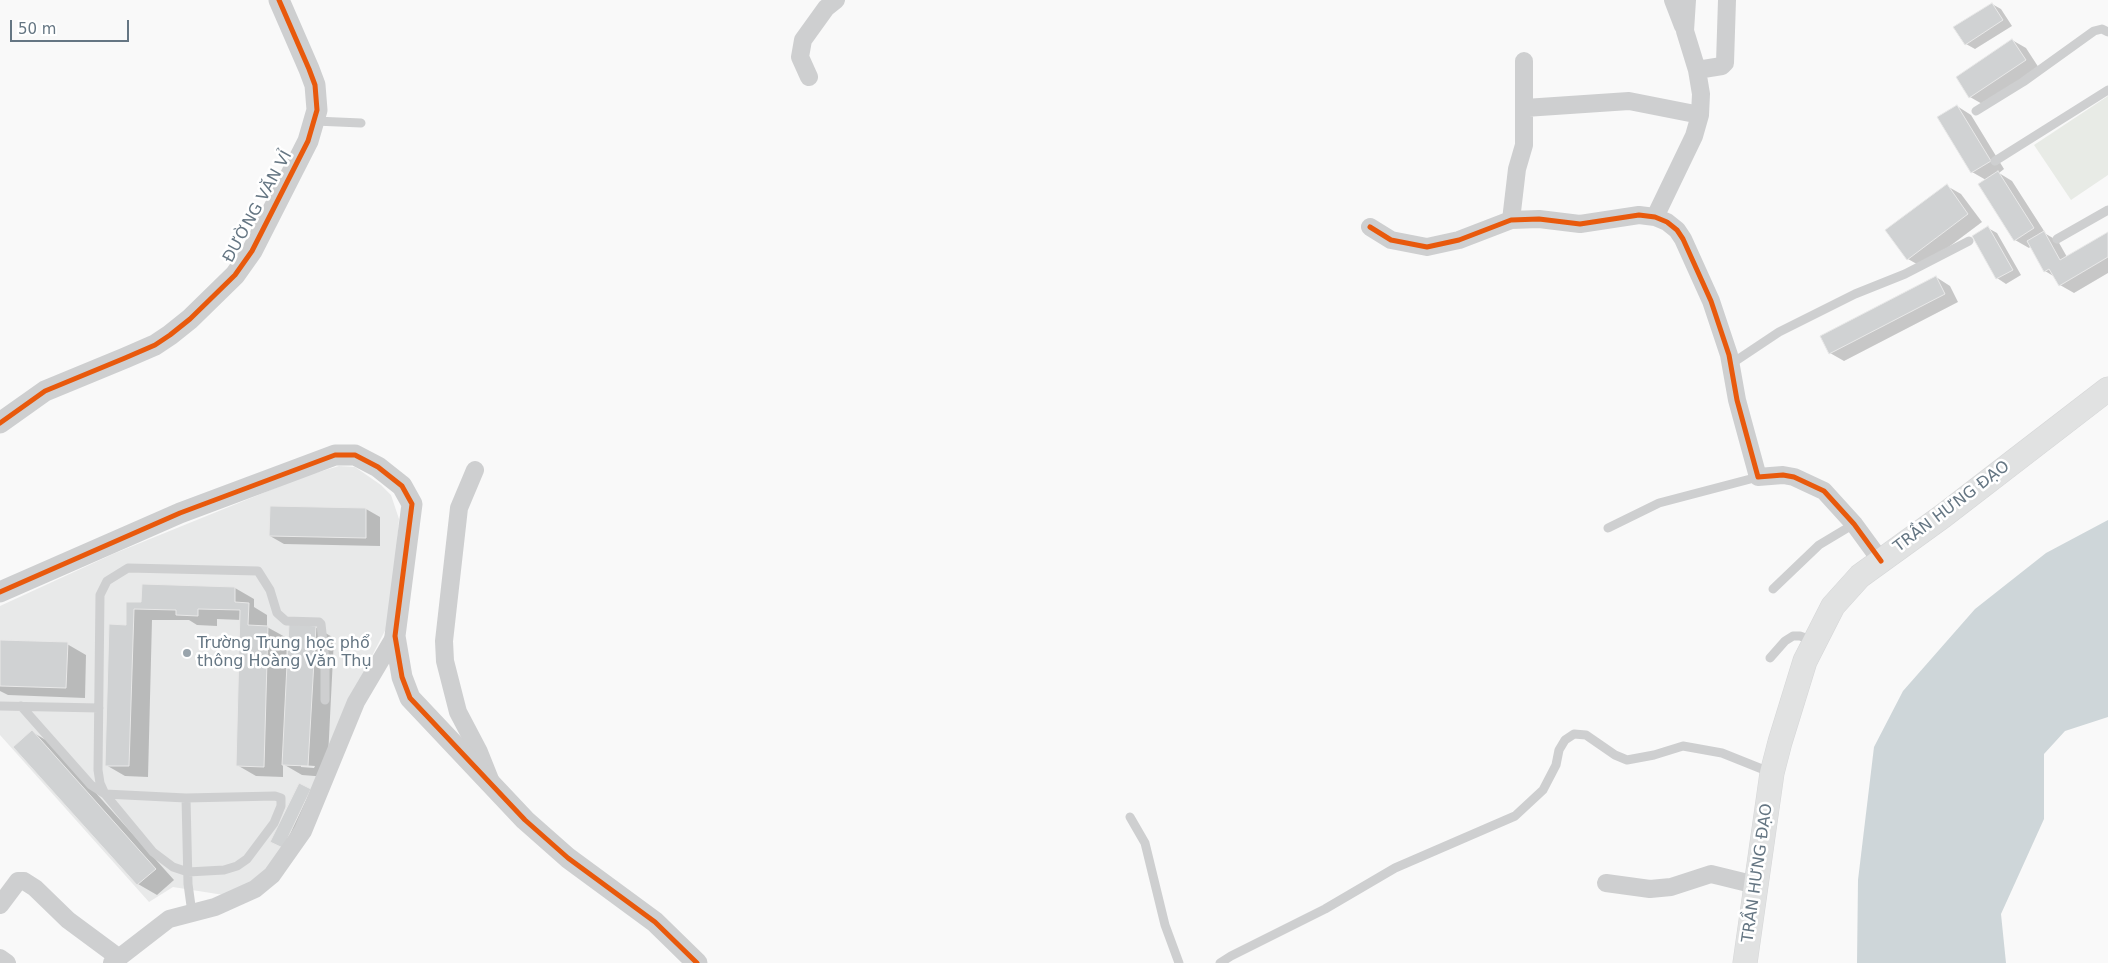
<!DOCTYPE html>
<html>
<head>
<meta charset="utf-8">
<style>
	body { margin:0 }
	#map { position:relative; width:2108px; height:963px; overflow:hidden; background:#f9f9f9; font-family:"DejaVu Sans",sans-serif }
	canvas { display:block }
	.scale { position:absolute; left:10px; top:20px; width:119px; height:22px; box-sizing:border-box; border:2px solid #657683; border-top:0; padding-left:6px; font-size:15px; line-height:18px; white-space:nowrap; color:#657683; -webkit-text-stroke:4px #fff; paint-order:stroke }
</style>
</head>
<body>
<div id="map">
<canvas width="2108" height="963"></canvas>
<div class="scale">50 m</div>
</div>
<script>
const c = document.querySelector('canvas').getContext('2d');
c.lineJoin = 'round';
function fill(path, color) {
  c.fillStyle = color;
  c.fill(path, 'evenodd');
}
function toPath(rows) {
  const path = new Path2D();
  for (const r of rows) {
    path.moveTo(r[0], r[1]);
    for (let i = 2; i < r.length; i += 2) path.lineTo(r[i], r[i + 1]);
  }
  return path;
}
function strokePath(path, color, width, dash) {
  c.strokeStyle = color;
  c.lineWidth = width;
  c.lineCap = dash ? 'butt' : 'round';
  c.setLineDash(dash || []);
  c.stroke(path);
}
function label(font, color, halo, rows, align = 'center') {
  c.font = font + ' "DejaVu Sans",sans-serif';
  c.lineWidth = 5;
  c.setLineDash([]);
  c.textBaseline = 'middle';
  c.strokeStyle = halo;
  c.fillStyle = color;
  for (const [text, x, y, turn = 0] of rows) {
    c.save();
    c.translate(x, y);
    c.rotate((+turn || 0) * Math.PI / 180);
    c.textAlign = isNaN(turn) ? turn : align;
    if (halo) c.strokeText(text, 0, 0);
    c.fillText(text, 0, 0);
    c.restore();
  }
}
fill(toPath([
	[339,466,355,467,381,485,391,495,399,519,391,619,356,687,323,765,277,864,230,896,173,887,149,902,0,735,0,606,113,554,305,476]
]), '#e8e9e9');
fill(toPath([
	[2108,96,2108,175,2071,200,2034,145]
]), '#e8ebe6');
fill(toPath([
	[2108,520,2108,717,2065,731,2044,754,2044,819,2001,914,2006,963,1857,963,1858,880,1874,747,1903,691,1975,609,2046,553]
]), '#ced6d9');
fill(toPath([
	[1992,4,2001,9,2012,26,1975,49,1966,44],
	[2012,40,2026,48,2039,68,1984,105,1970,97],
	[1957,106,1971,115,2004,169,1999,173,2012,181,2046,234,2058,241,2067,257,2108,234,2108,273,2074,293,2060,285,2055,277,2045,271,2031,246,2029,248,2015,240,1986,180,1972,172,1939,118],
	[1947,186,1961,194,1982,222,1922,267,1908,259],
	[1988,228,1997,233,2021,275,2006,284,1997,278],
	[1936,277,1950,286,1958,302,1844,361,1830,353],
	[366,509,380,517,380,546,284,544,270,536],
	[235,588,254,599,254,607,267,615,267,627,287,638,286,666,288,666,315,627,334,638,327,777,302,775,283,764,283,777,256,776,237,765,241,620,217,619,217,626,197,625,189,620,152,620,148,777,125,776,106,765,127,626,128,603,143,603],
	[301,765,315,766,314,768,301,767],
	[0,642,67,644,86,655,85,698,8,695,0,691],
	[32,732,51,743,174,880,157,895,138,884,15,747],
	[310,790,292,852,272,841]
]), '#0003');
const building = toPath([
	[1992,3,2003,20,1965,45,1953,27,1992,3],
	[2012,39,2026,60,1969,98,1956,77,2012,39],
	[1957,105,1991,161,1971,173,1937,117,1957,105],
	[1998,171,2034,228,2014,241,1978,184,1998,171],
	[1947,184,1968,214,1907,260,1885,230,1947,184],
	[1988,226,2013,270,1996,279,1972,236,1988,226],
	[2044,231,2060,260,2108,232,2108,257,2059,286,2049,269,2044,272,2027,241,2044,231],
	[1936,276,1945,294,1829,354,1820,336,1936,276],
	[270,506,366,508,366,538,269,536,270,506],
	[142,584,235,587,235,602,249,603,248,625,268,626,264,767,236,766,240,610,198,609,198,616,176,615,176,610,134,609,129,766,105,766,109,624,126,625,126,602,141,602,142,584],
	[289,624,316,626,308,766,282,765,289,624],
	[0,640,68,642,66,688,0,686,0,640],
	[32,730,156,869,137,885,13,747,32,730],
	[299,783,311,789,283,848,270,842,299,783]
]);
fill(building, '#d0d2d3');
strokePath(building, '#e8e8e8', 1);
const secondary = toPath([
	[1745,963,1772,773,1780,742,1805,661,1833,606,1860,576,1943,516,2108,389]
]);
strokePath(secondary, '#d5d6d7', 25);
strokePath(toPath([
	[1976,111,2023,82,2094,31,2102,29,2108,32],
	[315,121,361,123],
	[1995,161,2108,90],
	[2057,239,2108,210],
	[1731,364,1779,332,1855,294,1905,274,1969,241],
	[1608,528,1659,503,1758,477],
	[1773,589,1819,545,1854,524],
	[1770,658,1785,641,1793,636,1800,636,1814,641],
	[0,706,99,708],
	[21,706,91,785,105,794,153,852,173,867,188,872,224,870,237,866,247,859,274,823,281,806,281,798,275,796,186,798],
	[1130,817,1145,843,1165,925,1179,963],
	[192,913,188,884,186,798,105,794,100,783,98,770,100,595,107,581,128,568,258,571,270,590,277,613,286,621,319,622,321,624,325,661,325,700],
	[1220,963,1231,956,1325,909,1395,868,1515,816,1543,790,1556,765,1559,750,1565,740,1574,734,1586,735,1615,755,1627,760,1654,755,1683,746,1722,753,1772,773]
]), '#cecfd0', 9);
strokePath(toPath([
	[1673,0,1683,26],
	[1697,70,1722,66,1725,63,1727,0],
	[809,77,800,57,803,40,826,8,836,0],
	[1525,108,1629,101,1700,115],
	[1655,217,1694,136,1700,115,1701,94,1697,70,1685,31,1687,0],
	[1511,220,1517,169,1524,145,1524,61],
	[1370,227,1391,240,1427,247,1459,240,1511,220,1539,219,1580,224,1639,215,1655,217,1667,222,1677,230,1683,239,1711,301,1729,355,1737,400,1758,477,1783,475,1794,477,1824,491,1854,524,1881,561],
	[475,470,459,508,444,641,445,661,458,712,479,752,491,782],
	[1606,883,1650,889,1671,887,1711,874,1756,885],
	[0,905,18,881,24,881,35,888,68,920,118,957],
	[0,958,7,963],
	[112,963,169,919,215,907,255,889,272,875,303,831,356,702,395,636]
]), '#cecfd0', 18);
strokePath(toPath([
	[0,423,45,391,125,358,155,345,170,335,190,319,235,275,252,251,308,141,317,110,315,85,309,69,279,0],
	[0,592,180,513,335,455,355,455,378,467,402,486,412,504,395,636,402,677,410,698,525,820,568,858,655,922,697,963]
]), '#cecfd0', 21);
strokePath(secondary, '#e1e2e2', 24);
strokePath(toPath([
	[1370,227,1391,240,1427,247,1459,240,1511,220,1539,219,1580,224,1639,215,1655,217,1667,222,1677,230,1683,239,1711,301,1729,355,1737,400,1758,477,1783,475,1794,477,1824,491,1854,524,1881,561],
	[0,423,45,391,125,358,155,345,170,335,190,319,235,275,252,251,308,141,317,110,315,85,309,69,279,0],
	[0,592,180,513,335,455,355,455,378,467,402,486,412,504,395,636,402,677,410,698,525,820,568,858,655,922,697,963]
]), '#e8590c', 5);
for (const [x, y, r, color] of [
	[187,653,5,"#99a4ac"]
]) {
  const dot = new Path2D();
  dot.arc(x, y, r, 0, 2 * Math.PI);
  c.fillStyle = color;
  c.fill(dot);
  strokePath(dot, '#fff', 2);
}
label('16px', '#657683', '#fff', [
	["ĐƯỜNG VĂN VỈ",258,207,-61],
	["TRẦN HƯNG ĐẠO",1952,507,-37],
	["TRẦN HƯNG ĐẠO",1758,873,-82]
]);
label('16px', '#657683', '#fff', [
	["Trường Trung học phổ",197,644],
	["thông Hoàng Văn Thụ",197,662]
], 'left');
</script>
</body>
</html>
